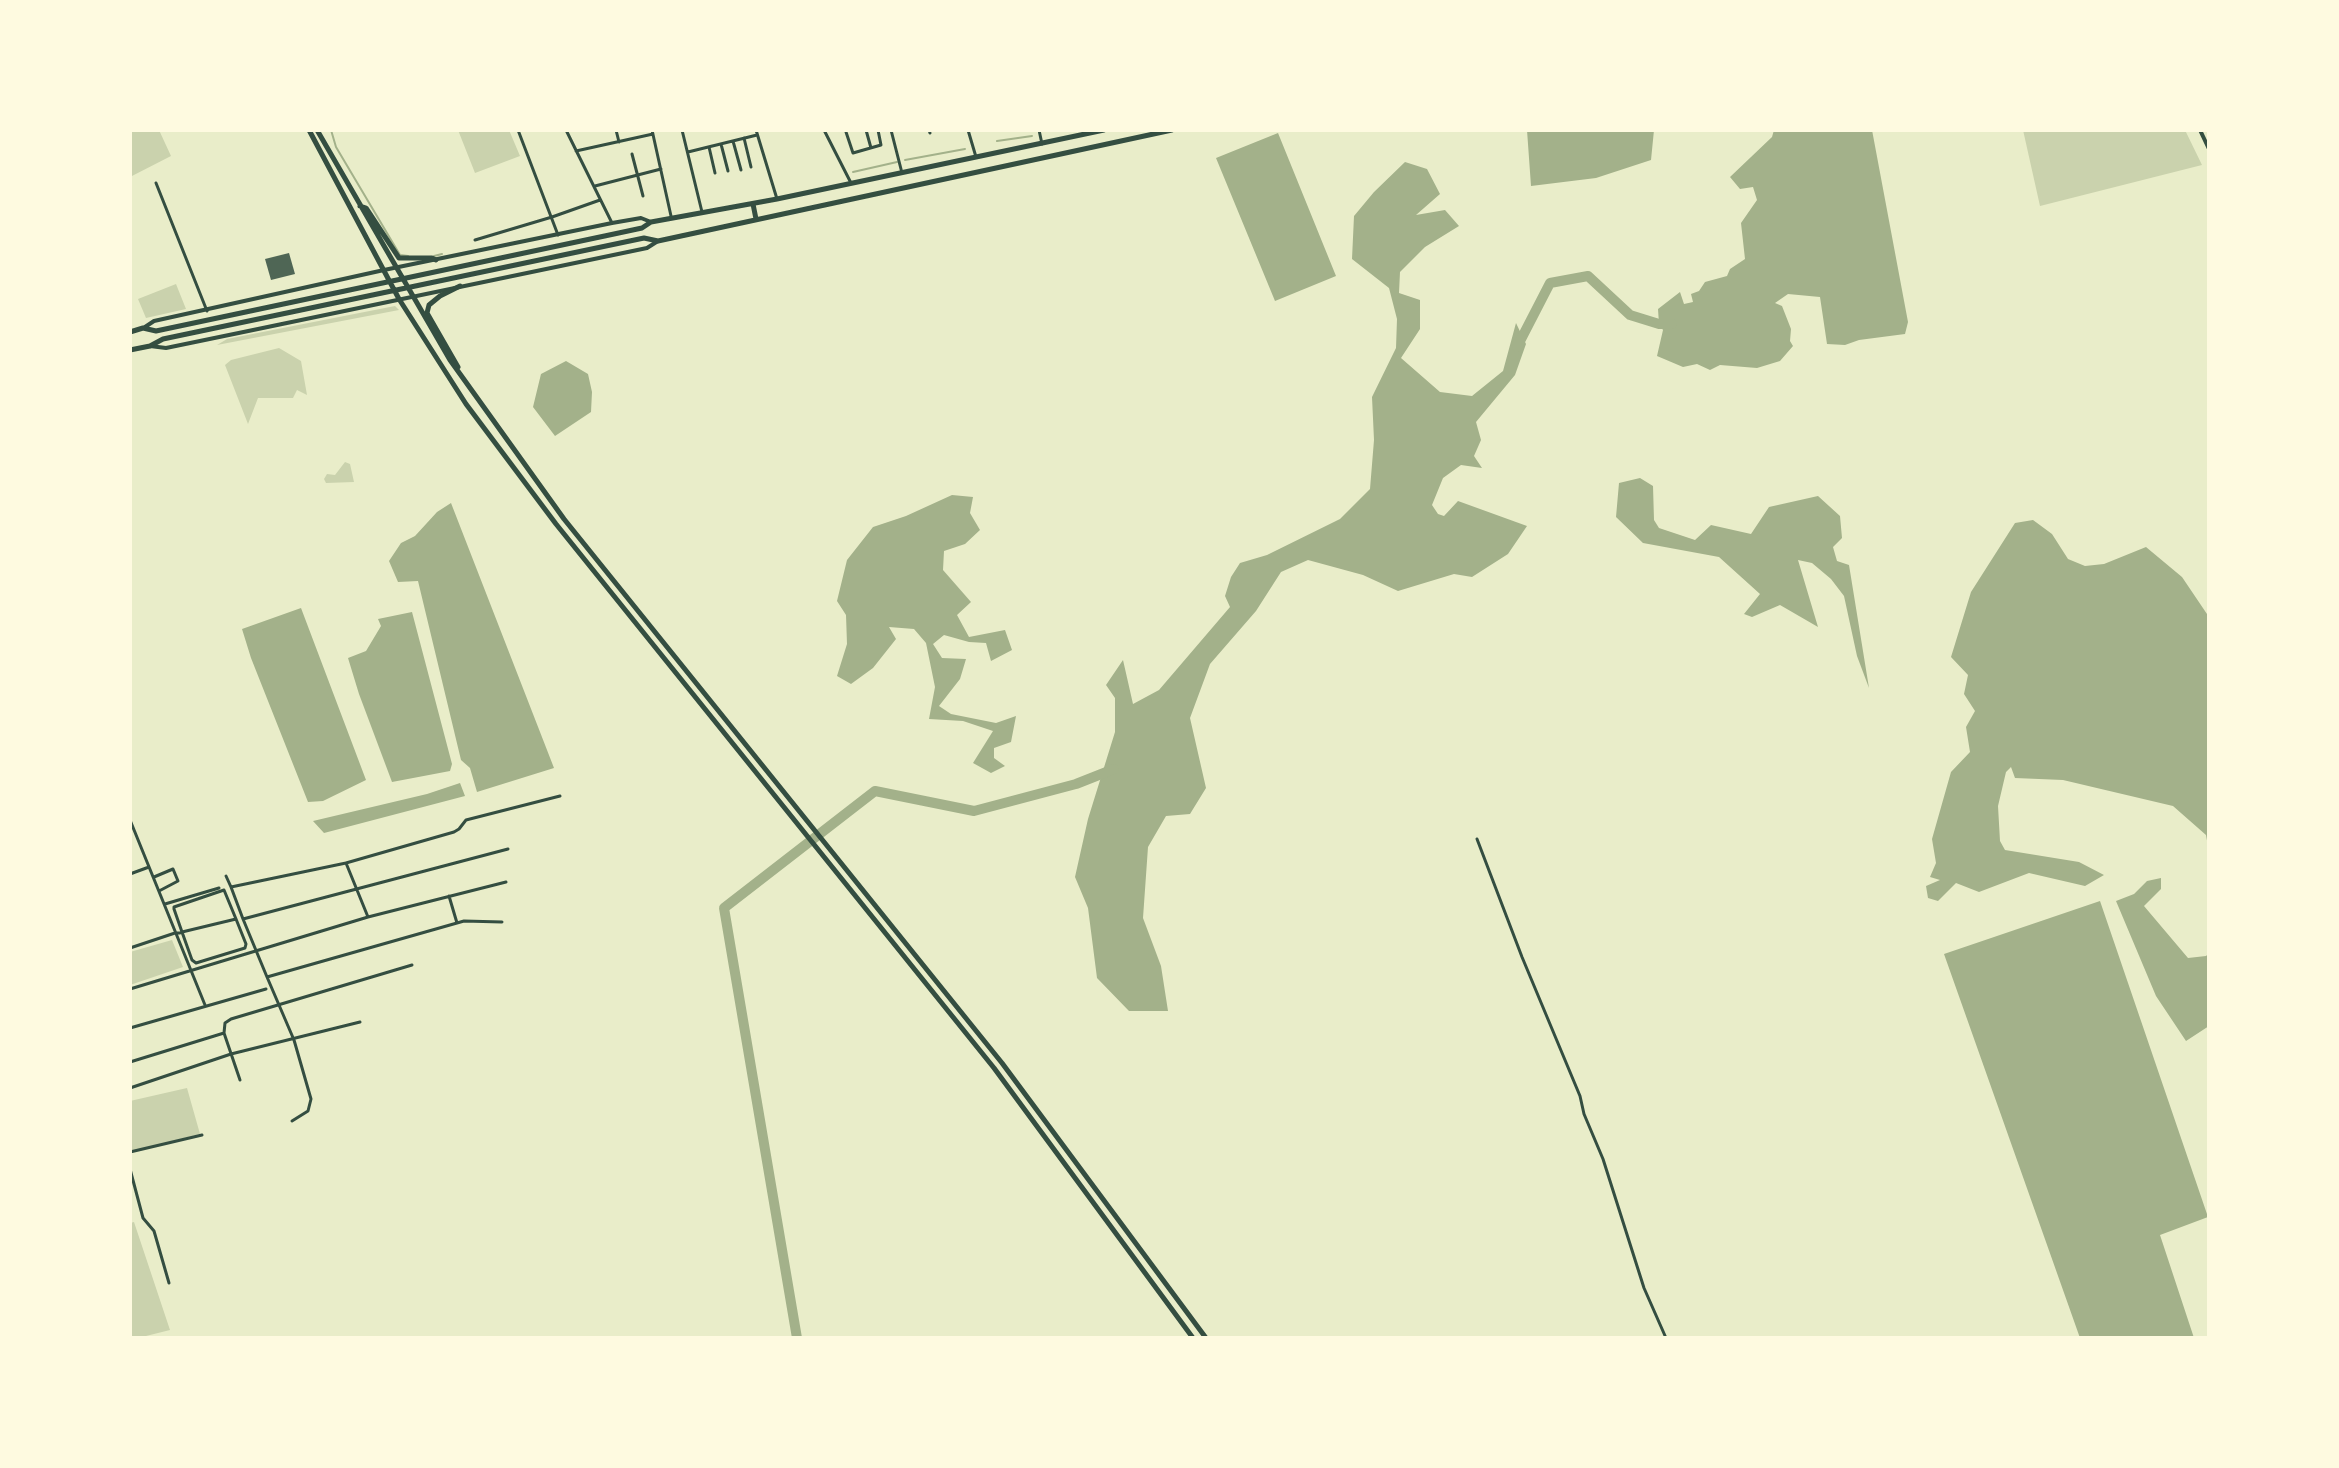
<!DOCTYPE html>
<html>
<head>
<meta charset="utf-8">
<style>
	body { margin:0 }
	#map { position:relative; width:2339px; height:1468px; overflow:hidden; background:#e9edc9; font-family:Commissioner,sans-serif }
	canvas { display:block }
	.frame { position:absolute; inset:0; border:132px solid #fefae0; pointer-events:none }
</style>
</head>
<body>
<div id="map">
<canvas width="2339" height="1468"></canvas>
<div class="frame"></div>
</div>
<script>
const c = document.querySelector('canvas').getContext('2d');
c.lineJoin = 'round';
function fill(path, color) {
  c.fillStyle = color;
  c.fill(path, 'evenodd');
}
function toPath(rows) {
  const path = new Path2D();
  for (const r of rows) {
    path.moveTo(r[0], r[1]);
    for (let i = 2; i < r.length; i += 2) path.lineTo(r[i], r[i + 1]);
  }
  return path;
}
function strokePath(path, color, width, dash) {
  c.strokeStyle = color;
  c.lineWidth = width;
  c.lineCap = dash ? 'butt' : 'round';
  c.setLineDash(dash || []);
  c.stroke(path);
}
fill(toPath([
	[130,130,159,130,171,156,130,177],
	[458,130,509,130,520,156,475,173],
	[2023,130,2185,130,2202,165,2040,206],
	[176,284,186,309,146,318,138,299],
	[395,306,399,310,217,345,227,339],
	[279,348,301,361,307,395,297,390,293,398,258,398,248,424,225,365,231,360],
	[345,462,350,464,354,482,326,483,324,479,327,474,335,475],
	[172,940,183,967,130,985,130,952],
	[187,1088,200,1134,130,1152,130,1101],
	[134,1222,170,1330,138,1338,130,1338,130,1223]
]), '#cad2ad');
fill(toPath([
	[1527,130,1654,130,1651,160,1596,178,1531,186],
	[1774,130,1872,130,1908,322,1905,334,1859,340,1845,345,1827,344,1820,297,1788,294,1775,303,1782,306,1791,329,1790,341,1793,346,1780,361,1757,368,1720,365,1710,370,1697,364,1683,367,1657,356,1663,330,1659,324,1658,309,1680,292,1684,304,1693,302,1691,294,1699,291,1705,282,1727,276,1730,269,1745,259,1741,223,1757,200,1753,187,1740,189,1730,177,1772,137],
	[1278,133,1336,276,1275,301,1216,158],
	[1405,162,1427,169,1440,194,1416,215,1445,210,1459,226,1425,247,1400,272,1399,293,1420,300,1420,329,1401,358,1440,392,1472,396,1503,371,1516,323,1526,344,1515,375,1476,422,1481,440,1474,456,1482,468,1461,465,1443,478,1432,505,1438,514,1444,516,1458,501,1527,526,1508,554,1472,577,1454,574,1398,591,1363,575,1308,560,1281,572,1256,611,1210,664,1190,718,1206,788,1190,814,1166,816,1148,847,1143,918,1161,966,1168,1011,1129,1011,1097,978,1088,908,1075,877,1088,819,1115,732,1115,698,1106,685,1123,660,1133,704,1159,690,1230,607,1225,596,1231,577,1240,563,1267,555,1340,519,1370,489,1374,440,1372,397,1396,348,1397,319,1389,288,1352,259,1354,216,1374,192],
	[566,361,588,374,592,392,591,412,555,436,533,407,541,374],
	[1640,478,1653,486,1654,520,1659,528,1695,540,1711,525,1751,534,1769,507,1818,496,1840,516,1842,538,1833,547,1837,561,1849,565,1869,688,1857,656,1844,596,1831,579,1812,563,1798,560,1818,627,1780,605,1752,617,1744,614,1760,594,1719,557,1643,543,1616,517,1619,483],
	[952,495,973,497,970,513,980,530,965,544,944,551,943,570,971,602,957,615,969,637,1005,630,1012,650,991,661,986,643,969,642,944,635,933,644,942,658,966,659,960,679,939,706,951,714,996,723,1016,716,1011,742,994,748,994,758,1005,766,991,773,973,763,993,731,963,721,929,719,935,687,926,643,914,629,889,627,896,639,873,668,851,684,837,676,847,644,846,615,837,601,847,560,873,527,906,516],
	[451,503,554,768,477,792,470,768,461,760,418,581,398,582,389,561,401,543,415,536,437,512],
	[2033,520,2052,534,2068,559,2085,566,2104,564,2146,547,2182,577,2209,617,2209,852,2206,835,2173,806,2063,780,2015,778,2011,767,2006,772,1998,806,2000,841,2005,850,2079,862,2104,875,2085,886,2029,873,1979,892,1956,883,1938,901,1928,898,1926,886,1940,880,1930,877,1936,863,1932,839,1951,772,1970,752,1966,727,1975,711,1964,694,1968,675,1951,657,1971,592,2015,523],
	[301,608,366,780,323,801,308,802,251,658,242,629],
	[412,612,452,764,450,771,392,782,359,694,348,658,366,651,381,626,378,619],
	[460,783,465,796,324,833,313,821,427,794],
	[2161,878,2161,889,2144,906,2188,958,2206,956,2209,953,2209,1026,2186,1041,2156,996,2116,901,2134,894,2147,881],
	[2100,901,2208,1217,2160,1235,2194,1338,2080,1338,1944,954]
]), '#a3b18a');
strokePath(toPath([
	[331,130,336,147,400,255,408,256],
	[997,141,1032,136],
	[905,160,965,149],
	[853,172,897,162],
	[434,256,442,254]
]), '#a3b18a', 2);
strokePath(toPath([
	[1517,347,1550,283,1588,276,1630,315,1659,324,1672,324],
	[797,1338,724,908,875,791,974,811,1076,784,1114,769]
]), '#a3b18a', 10);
fill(toPath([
	[289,253,295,274,271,280,265,259]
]), '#4f6655');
strokePath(toPath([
	[518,130,558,235],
	[566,130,612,223],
	[616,130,619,142],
	[652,130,671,216],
	[682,130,702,212],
	[756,130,777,199],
	[824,130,851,183],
	[866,130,871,148],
	[891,130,902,173],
	[929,130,930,133],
	[968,130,976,157],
	[1039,130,1042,144],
	[846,132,853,153,881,145,878,130],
	[744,138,751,167],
	[733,141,741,170],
	[721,144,728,171],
	[709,147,715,173],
	[576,151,653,134],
	[688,152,757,135],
	[632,154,643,196],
	[156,183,207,311],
	[595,186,661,169],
	[475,240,552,217,600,200],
	[130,820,205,1005],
	[1477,839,1522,957,1580,1096,1584,1114,1603,1159,1644,1288,1666,1338],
	[508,849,243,919,231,887,346,863,454,832,459,829,466,820,560,796],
	[346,863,368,917],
	[130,874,149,867],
	[226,876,231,887],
	[154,877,173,869,178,881,159,891],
	[449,896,457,923],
	[165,904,219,888],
	[243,919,267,977,464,921,502,922],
	[130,948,175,933,180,933,182,932,236,919,224,890,174,907,174,909,182,932,192,960,196,963,245,948,246,944,236,919],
	[267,977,294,1040,311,1099,308,1111,292,1121],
	[130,989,368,917,506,882],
	[130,1028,266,989],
	[130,1062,224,1033],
	[240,1080,224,1033,225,1023,231,1019,412,965],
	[130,1088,231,1054,360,1022],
	[130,1152,202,1135],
	[130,1169,143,1218,154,1231,169,1283]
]), '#344e41', 3);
strokePath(toPath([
	[2200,130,2209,149],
	[145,327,154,321,384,270,612,223,641,218,651,222],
	[150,346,166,348,258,329,647,248,658,241]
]), '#344e41', 4);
strokePath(toPath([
	[309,130,399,299,466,404,556,524,994,1068,1193,1338],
	[317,130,450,360,564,519,1002,1063,1206,1338],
	[753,204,756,219],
	[360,206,366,208,399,258,432,258,436,260],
	[130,332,143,328,156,331,614,234,642,228,651,222,777,199,1104,130],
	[130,350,150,346,163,339,644,238,658,241,1172,130],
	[458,367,427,313,429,305,440,296,460,286]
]), '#344e41', 5);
</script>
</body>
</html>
